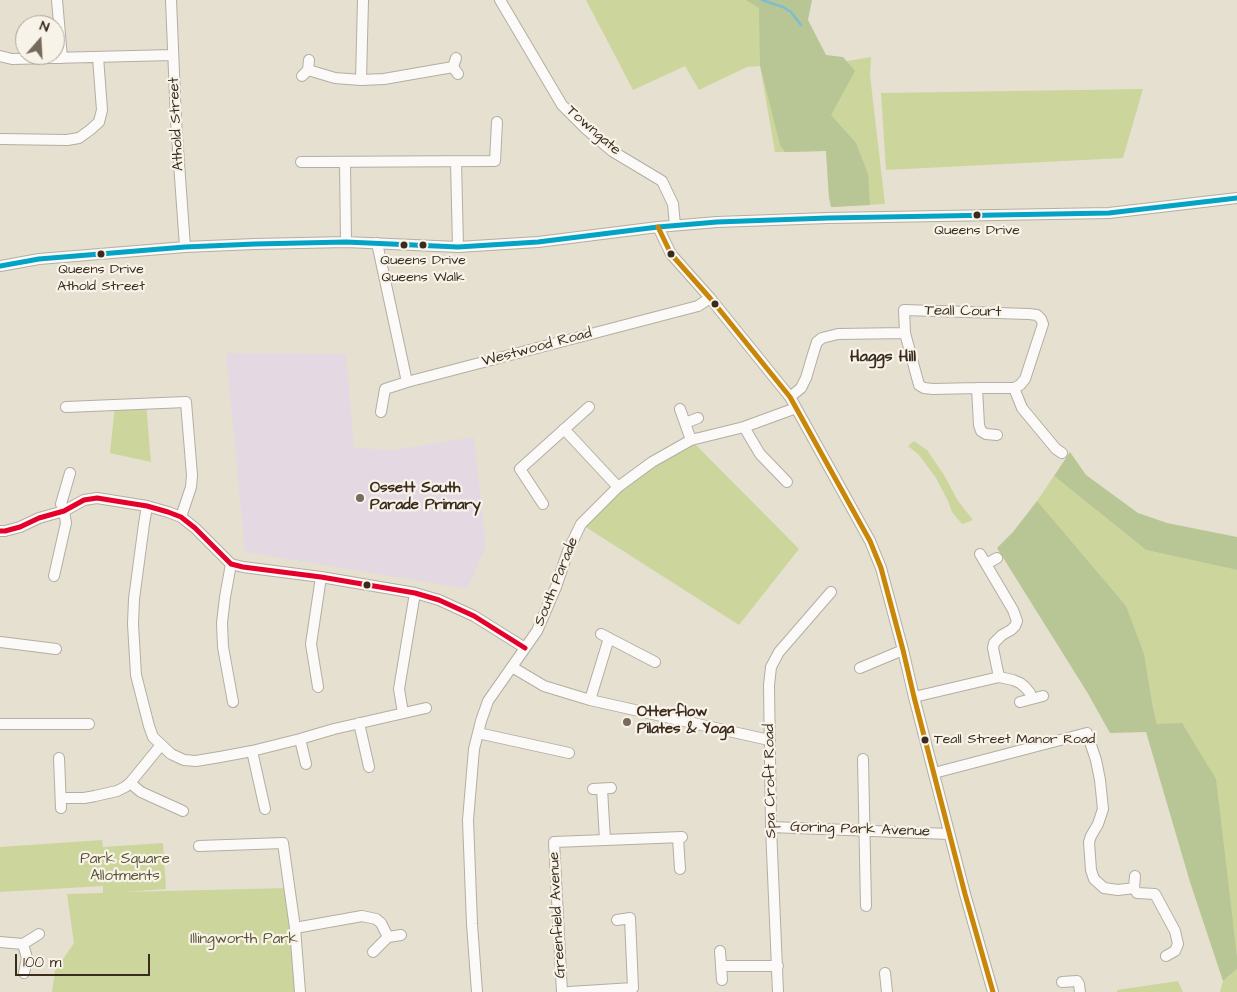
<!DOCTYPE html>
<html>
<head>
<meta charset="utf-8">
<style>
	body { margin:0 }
	#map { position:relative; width:1237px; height:992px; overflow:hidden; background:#e6e0d0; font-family:"Architects Daughter",sans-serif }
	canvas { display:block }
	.north { position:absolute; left:15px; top:15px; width:50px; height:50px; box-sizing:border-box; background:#f7f3e8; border:1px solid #aca397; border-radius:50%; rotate:19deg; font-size:14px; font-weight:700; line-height:20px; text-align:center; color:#3b2a1e }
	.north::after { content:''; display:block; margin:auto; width:18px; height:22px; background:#776a5c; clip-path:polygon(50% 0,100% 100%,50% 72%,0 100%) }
	.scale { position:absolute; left:15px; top:954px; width:135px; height:22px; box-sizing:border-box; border:2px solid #3b2a1e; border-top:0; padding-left:6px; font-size:15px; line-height:18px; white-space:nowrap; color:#3b2a1e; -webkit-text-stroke:4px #f7f3e8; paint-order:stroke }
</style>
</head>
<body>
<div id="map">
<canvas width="1237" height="992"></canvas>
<div class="north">N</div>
<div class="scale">100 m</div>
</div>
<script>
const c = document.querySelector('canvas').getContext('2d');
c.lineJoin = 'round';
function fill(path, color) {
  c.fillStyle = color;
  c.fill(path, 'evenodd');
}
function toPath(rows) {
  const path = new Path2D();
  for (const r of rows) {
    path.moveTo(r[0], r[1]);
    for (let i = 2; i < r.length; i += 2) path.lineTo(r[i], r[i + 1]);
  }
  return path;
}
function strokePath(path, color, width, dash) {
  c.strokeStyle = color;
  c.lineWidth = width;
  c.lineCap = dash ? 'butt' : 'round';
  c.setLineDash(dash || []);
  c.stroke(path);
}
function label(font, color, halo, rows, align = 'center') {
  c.font = font + ' "Architects Daughter",sans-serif';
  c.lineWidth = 4.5;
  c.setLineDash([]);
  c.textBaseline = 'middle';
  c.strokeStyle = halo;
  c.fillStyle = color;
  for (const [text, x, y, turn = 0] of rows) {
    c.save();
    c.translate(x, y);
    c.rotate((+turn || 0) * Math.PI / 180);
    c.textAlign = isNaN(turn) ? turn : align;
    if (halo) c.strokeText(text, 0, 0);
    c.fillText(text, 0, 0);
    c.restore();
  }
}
fill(toPath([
	[226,353,346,354,354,448,393,450,474,437,486,546,467,589,245,552]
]), '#e4d9e3');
fill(toPath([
	[586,0,772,0,766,75,871,57,870,75,885,204,831,207,829,197,826,151,775,152,760,66,747,67,699,90,685,66,633,90],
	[1143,89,1123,158,886,170,881,93],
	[146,403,151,462,110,453,115,405],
	[691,440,799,549,739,625,581,524,603,502],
	[914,441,927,450,944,475,958,501,973,520,962,524,952,512,948,501,936,478,919,455,908,446],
	[1054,476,1146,550,1237,570,1237,956,1233,923,1157,724,1152,703,1037,501],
	[102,840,103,847,163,843,166,889,124,892,289,888,300,992,52,992,55,971,74,943,67,894,103,893,103,886,0,892,0,847],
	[1237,969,1237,992,1220,992,1223,981],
	[1178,981,1183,992,1117,992,1117,990]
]), '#ccd69c');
fill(toPath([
	[746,0,812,0,808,20,826,55,843,57,855,71,831,115,856,143,868,174,870,205,831,207,829,197,826,151,785,152,780,145,760,65,759,8],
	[1070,452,1086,475,1138,513,1167,523,1237,537,1237,570,1146,550,1054,476],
	[1037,501,1126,606,1144,654,1152,703,1157,724,1182,723,1216,779,1237,956,1237,969,1223,981,1190,882,1146,732,1110,733,1087,692,997,548,1013,532]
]), '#b7c694');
strokePath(toPath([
	[762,0,783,7,791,12,801,25]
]), '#7ebcd0', 2.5);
const minor = toPath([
	[57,0,62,58],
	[171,0,176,121,185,247],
	[500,0,562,105,586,129,612,151,662,181,673,204,675,225],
	[0,56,12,59,173,55],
	[456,58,453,67,458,74],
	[308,70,335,78,361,80,384,79,453,67],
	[302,76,308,70,309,60],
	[361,80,363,0],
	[0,139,67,140,79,138,90,130,99,122,102,110,98,57],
	[456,161,458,247],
	[301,162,495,161,497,122],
	[345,162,346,242],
	[658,227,671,254,710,298,790,397,870,541,881,568,903,650,914,697,965,894,993,992],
	[377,243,407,382],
	[0,266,39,259,185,247,255,244,346,242,458,247,538,242,658,227,717,222,828,218,1109,213,1220,200,1237,198],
	[904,310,1029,314,1037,315,1041,319,1043,324,1025,379,1020,385,1014,388,977,388,933,389,924,388,919,385,905,333,904,310],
	[977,388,979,425,981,431,986,434,997,435],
	[1014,388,1022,408,1056,449,1062,453],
	[790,397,801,388,806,378,814,351,817,342,822,338,838,334,905,333],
	[66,407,186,402,192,475,191,487,181,517],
	[680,409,691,440],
	[381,412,385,389,407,382,698,306,710,298],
	[685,423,698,418],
	[744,427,760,454,787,482],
	[564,429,618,487],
	[543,504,520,469,589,407],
	[147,506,144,524,134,599,133,624,136,675,149,726,153,737,171,754,184,760,196,761,220,757,252,751,300,739,334,729,426,708],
	[0,531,5,531,20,527,39,518,64,511,84,500,97,498,147,506,168,512,181,517,195,528,231,564,243,567,321,577,415,593,439,600,474,616,525,648],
	[980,554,1013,610,1017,621,1015,626,1011,630,1002,635,994,643,993,648,999,677],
	[231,564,225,597,222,623,223,647,233,702],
	[986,564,997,558],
	[54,576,66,523,64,511,61,504,70,473],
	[601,634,655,662],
	[0,642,56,649],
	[512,667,544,686,590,700,769,740],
	[860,668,903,650],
	[318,687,311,644,321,577],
	[914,697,999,677,1013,680,1020,683,1025,687,1030,693,1031,699],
	[590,700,609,638],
	[1020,702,1043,696],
	[403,713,399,689,415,593],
	[359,723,369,767],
	[0,724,89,724],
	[478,733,569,753],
	[300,739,306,764],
	[252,751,265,809],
	[59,758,61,808],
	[863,759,866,906],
	[934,773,1087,733,1096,760,1100,780,1103,809,1098,824,1091,836,1089,842,1091,870,1094,879,1104,888,1118,890,1134,888],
	[130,783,141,792,183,811],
	[593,789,611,788],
	[602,789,605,840],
	[61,798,84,798,95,796,117,791,125,787,130,783,161,745],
	[771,827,949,834],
	[678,838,680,869],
	[199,846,283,843,295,928,300,992],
	[1135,876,1134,888,1137,893],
	[1137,893,1155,894,1175,931,1178,944,1175,951,1166,956],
	[295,928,362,916,376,919,381,923,388,937],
	[0,942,23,944,39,934],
	[23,944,27,958,24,973],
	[720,951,722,980],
	[373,952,388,937,401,935],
	[721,966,778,966],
	[885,973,887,992],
	[1062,982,1077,981,1079,984,1080,992],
	[477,992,472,924,468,820,474,749,481,721,488,701,537,631,556,587,568,551,581,524,618,487,652,462,691,440,744,427,796,408],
	[562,992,554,842,682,837],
	[569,992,633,988,630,918,617,920],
	[778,992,771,827,769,685,771,667,779,652,831,592]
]);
strokePath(minor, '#b3aea3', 12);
strokePath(minor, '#fbfaf8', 10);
strokePath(toPath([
	[0,266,39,259,185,247,255,244,346,242,458,247,538,242,658,227,717,222,828,218,1109,213,1220,200,1237,198]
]), '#03a3c5', 5);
strokePath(toPath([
	[658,227,671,254,710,298,790,397,870,541,881,568,903,650,914,697,965,894,993,992]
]), '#c88708', 5);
strokePath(toPath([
	[0,531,5,531,20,527,39,518,64,511,84,500,97,498,147,506,168,512,181,517,195,528,231,564,243,567,321,577,415,593,439,600,474,616,525,648]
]), '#e4002b', 5);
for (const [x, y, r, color] of [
	[977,215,4.5,"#3b2a1e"],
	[404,245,4.5,"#3b2a1e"],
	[423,245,4.5,"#3b2a1e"],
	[101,254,4.5,"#3b2a1e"],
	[671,254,4.5,"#3b2a1e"],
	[715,304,4.5,"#3b2a1e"],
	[360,498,5,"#776a5c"],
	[367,585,4.5,"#3b2a1e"],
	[627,722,5,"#776a5c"],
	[925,740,4.5,"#3b2a1e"]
]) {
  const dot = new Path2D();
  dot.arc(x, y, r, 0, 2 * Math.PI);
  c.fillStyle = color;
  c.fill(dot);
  strokePath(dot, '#f7f3e8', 2);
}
label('14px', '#3b2a1e', '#f7f3e8', [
	["Queens Drive",977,231],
	["Queens Drive",423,261],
	["Queens Walk",423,278],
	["Queens Drive",101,270],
	["Athold Street",101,287],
	["Teall Street Manor Road",934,740,"left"]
]);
label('15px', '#3b2a1e', '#f7f3e8', [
	["Athold Street",177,124,-93],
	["Towngate",593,131,41],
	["Teall Court",963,312,1],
	["Westwood Road",537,348,-15],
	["South Parade",557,582,-68],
	["Spa Croft Road",771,781,-91],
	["Goring Park Avenue",860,830,2],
	["Greenfield Avenue",558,915,-93]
]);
label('bold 15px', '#3b2a1e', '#f7f3e8', [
	["Ossett South",370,489],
	["Parade Primary",370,506],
	["Otterflow",637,713],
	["Pilates & Yoga",637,730]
], 'left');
label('15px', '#5a5333', '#f7f3e8', [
	["Park Square",125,860],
	["Allotments",125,877],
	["Illingworth Park",244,940]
]);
label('bold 16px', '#3b2a1e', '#f7f3e8', [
	["Haggs Hill",883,358]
]);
</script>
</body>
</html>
